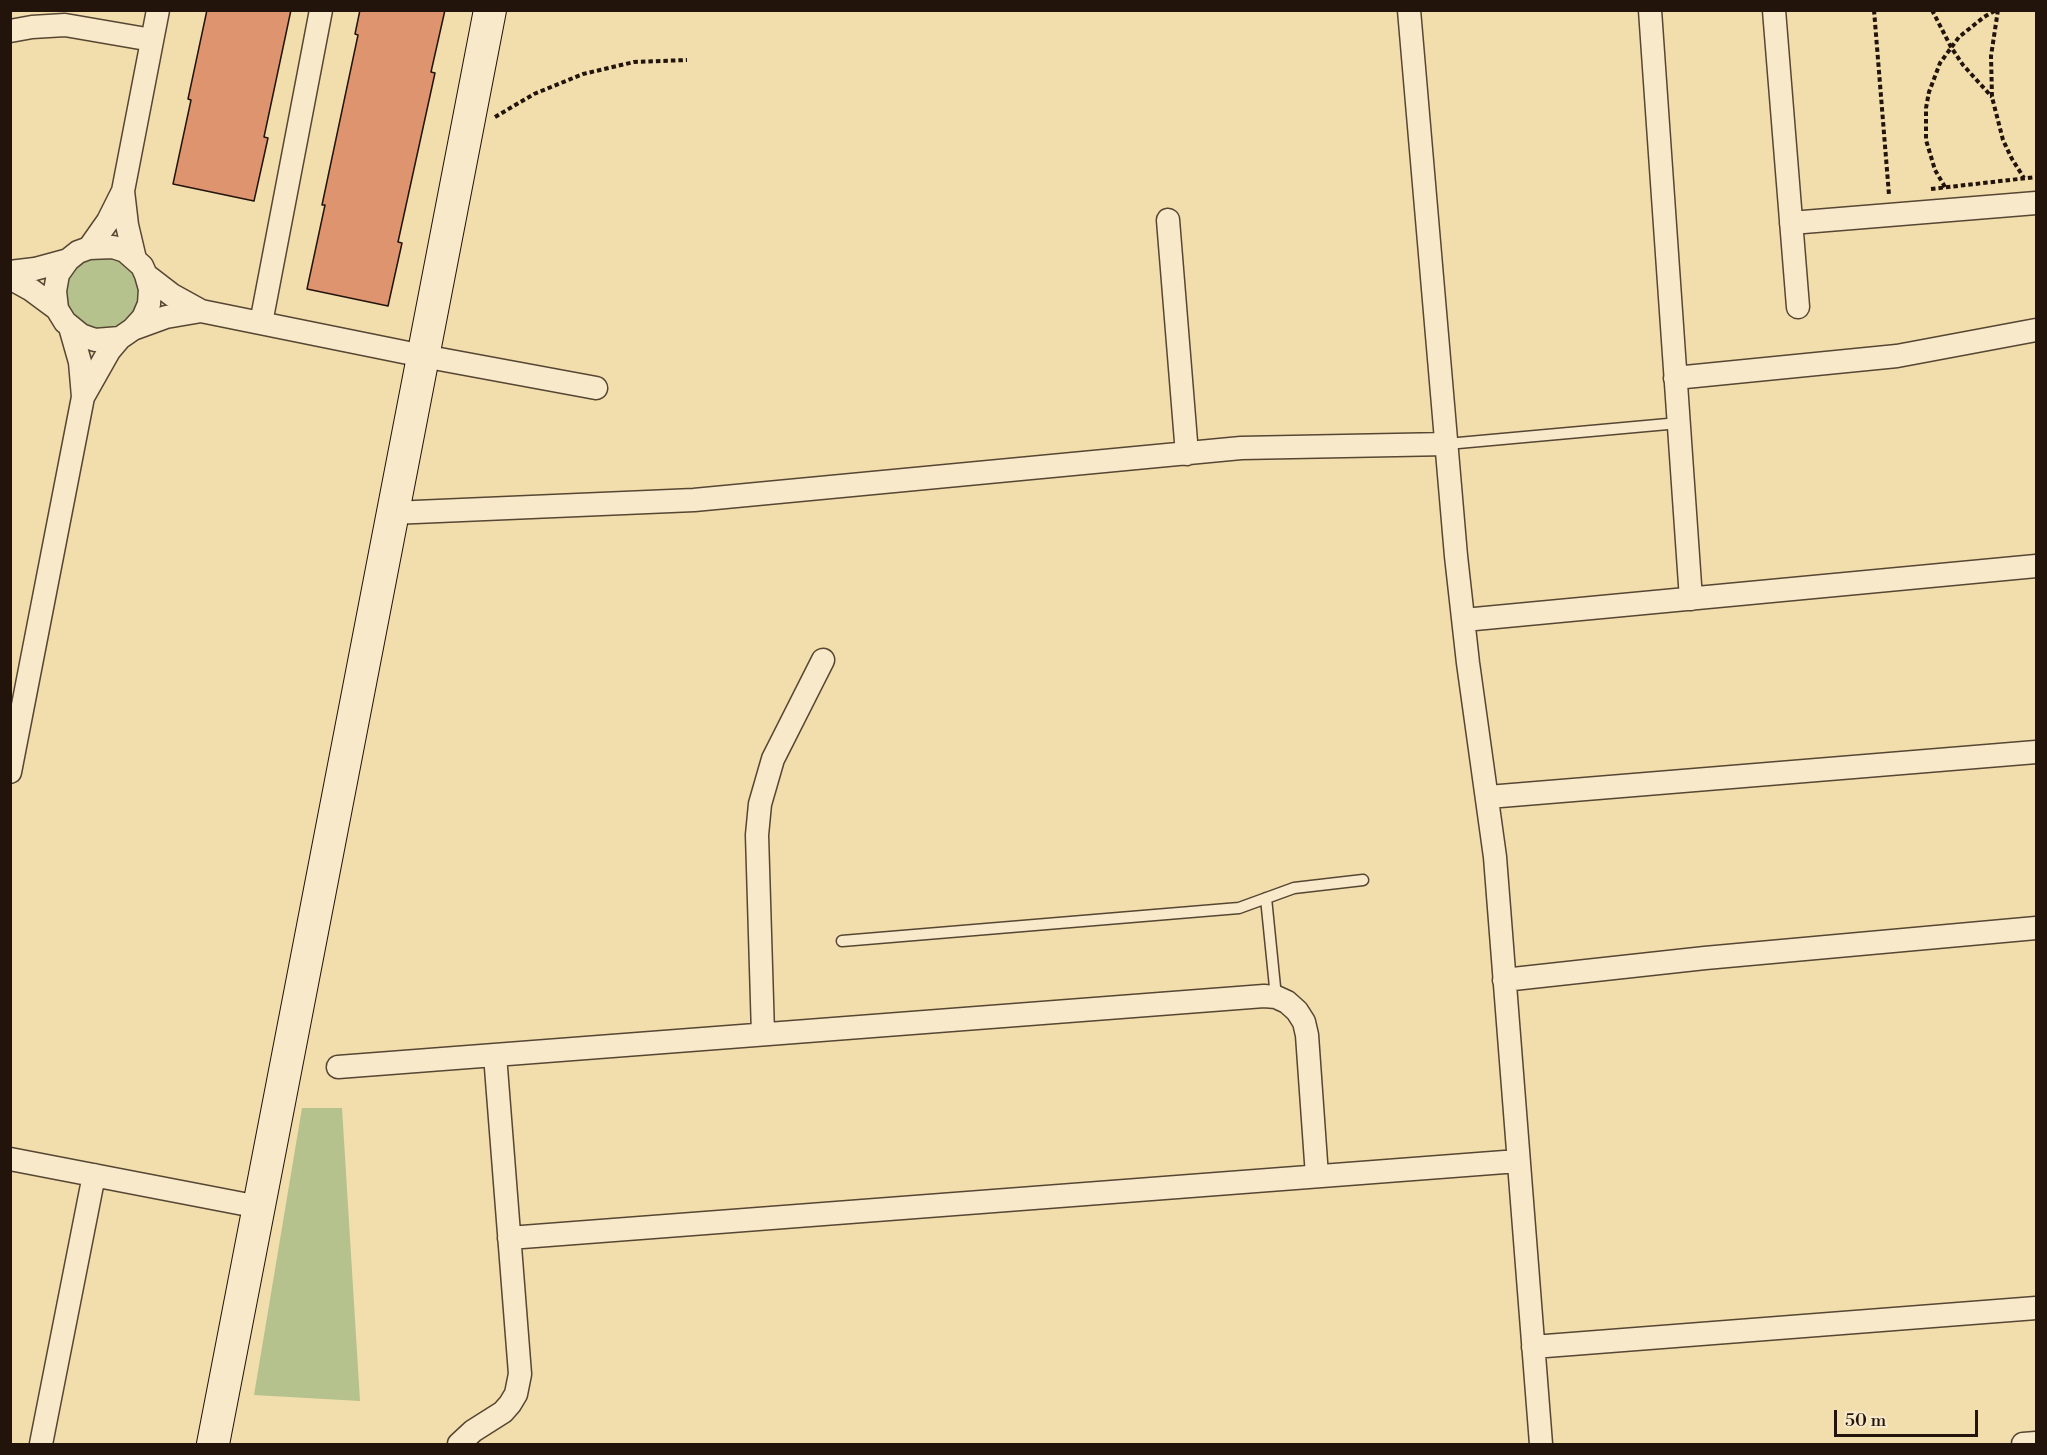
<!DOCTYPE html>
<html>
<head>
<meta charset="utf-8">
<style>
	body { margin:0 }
	#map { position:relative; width:2047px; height:1455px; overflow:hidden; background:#f2ddac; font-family:"Libre Bodoni",serif }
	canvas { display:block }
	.frame { position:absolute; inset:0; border:12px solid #22140b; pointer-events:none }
	.scale { position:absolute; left:1834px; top:1410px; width:144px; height:27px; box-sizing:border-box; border:3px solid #22140b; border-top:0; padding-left:8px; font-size:18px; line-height:21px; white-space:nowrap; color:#22140b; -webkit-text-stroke:4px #f7e9c9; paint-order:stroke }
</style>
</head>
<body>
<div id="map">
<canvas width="2047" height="1455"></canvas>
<div class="frame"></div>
<div class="scale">50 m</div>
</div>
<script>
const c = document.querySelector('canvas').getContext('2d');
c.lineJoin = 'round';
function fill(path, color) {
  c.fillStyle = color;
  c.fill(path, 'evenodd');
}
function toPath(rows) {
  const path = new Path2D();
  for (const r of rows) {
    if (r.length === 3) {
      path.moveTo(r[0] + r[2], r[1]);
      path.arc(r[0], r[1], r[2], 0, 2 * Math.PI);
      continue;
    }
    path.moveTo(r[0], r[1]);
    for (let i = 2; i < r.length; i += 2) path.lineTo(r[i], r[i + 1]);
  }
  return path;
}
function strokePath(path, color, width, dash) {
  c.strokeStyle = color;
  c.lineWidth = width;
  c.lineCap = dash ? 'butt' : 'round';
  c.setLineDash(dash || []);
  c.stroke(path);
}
fill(toPath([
	[102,293,37],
	[302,1108,342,1108,360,1401,254,1395]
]), '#b5c28d');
const building = toPath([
	[207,10,291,10,264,137,268,138,254,201,173,184,191,100,188,99,207,10],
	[360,10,445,10,431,72,435,73,398,242,402,243,388,306,307,289,325,205,322,205,358,35,355,34,360,10]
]);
fill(building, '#dd946f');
strokePath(building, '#22140b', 1.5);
const lane = toPath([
	[1447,444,1679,423],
	[1266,898,1276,997],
	[842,941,1239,908,1294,888,1363,880]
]);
const street = toPath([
	[1409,10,1456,556,1468,663,1495,857,1541,1444],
	[1650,10,1691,599],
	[1774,10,1798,307],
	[10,31,32,27,65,25,152,40],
	[1168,220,1187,454],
	[1791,223,2036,203],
	[89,248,108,221,123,191],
	[135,259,127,225,123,191,158,10],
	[10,272,35,269,68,260],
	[146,275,172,295,201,311,423,356,596,388],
	[10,278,30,289,57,309],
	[261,323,321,10],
	[133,329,166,317,201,311],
	[1675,378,1897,356,2036,330],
	[83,397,109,351,120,338,133,329,143,318,149,304,150,289,146,275,142,266,125,251,113,247,89,248,78,252,68,260,58,274,55,291,57,309,65,322,81,335,95,340,120,338],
	[392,513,694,500,1241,448,1447,444],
	[1464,620,2036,566],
	[10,772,83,397,80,362,70,327],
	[1488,797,2036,752],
	[1504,980,1705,958,2036,928],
	[763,1034,757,835,760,804,773,759,823,660],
	[338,1067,1264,996,1276,997,1287,1002,1297,1011,1304,1022,1307,1035,1317,1176],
	[10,1159,259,1207],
	[509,1238,1518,1161],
	[1533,1347,2036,1308],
	[41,1444,94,1175],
	[459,1444,473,1431,503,1412,510,1404,516,1394,520,1374,495,1055],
	[2023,1444,2036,1443]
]);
const secondary = toPath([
	[213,1444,490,10]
]);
strokePath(lane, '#564633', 13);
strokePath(street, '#564633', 25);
strokePath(secondary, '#22140b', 34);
strokePath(toPath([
	[1874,10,1889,195],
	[1932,10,1951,47,1963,65,1992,97],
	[1998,10,1991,56,1992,97,2003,140,2012,159,2024,178],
	[495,117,534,94,583,74,634,62,687,60],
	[1945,187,1935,170,1926,140,1926,108,1929,92,1940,63,1959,37,1984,17,1996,10],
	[1931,189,2036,177]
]), '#22140b', 4, [4.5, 3]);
strokePath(lane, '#f7e9c9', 10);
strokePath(street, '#f7e9c9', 22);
strokePath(secondary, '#f7e9c9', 32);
</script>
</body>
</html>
